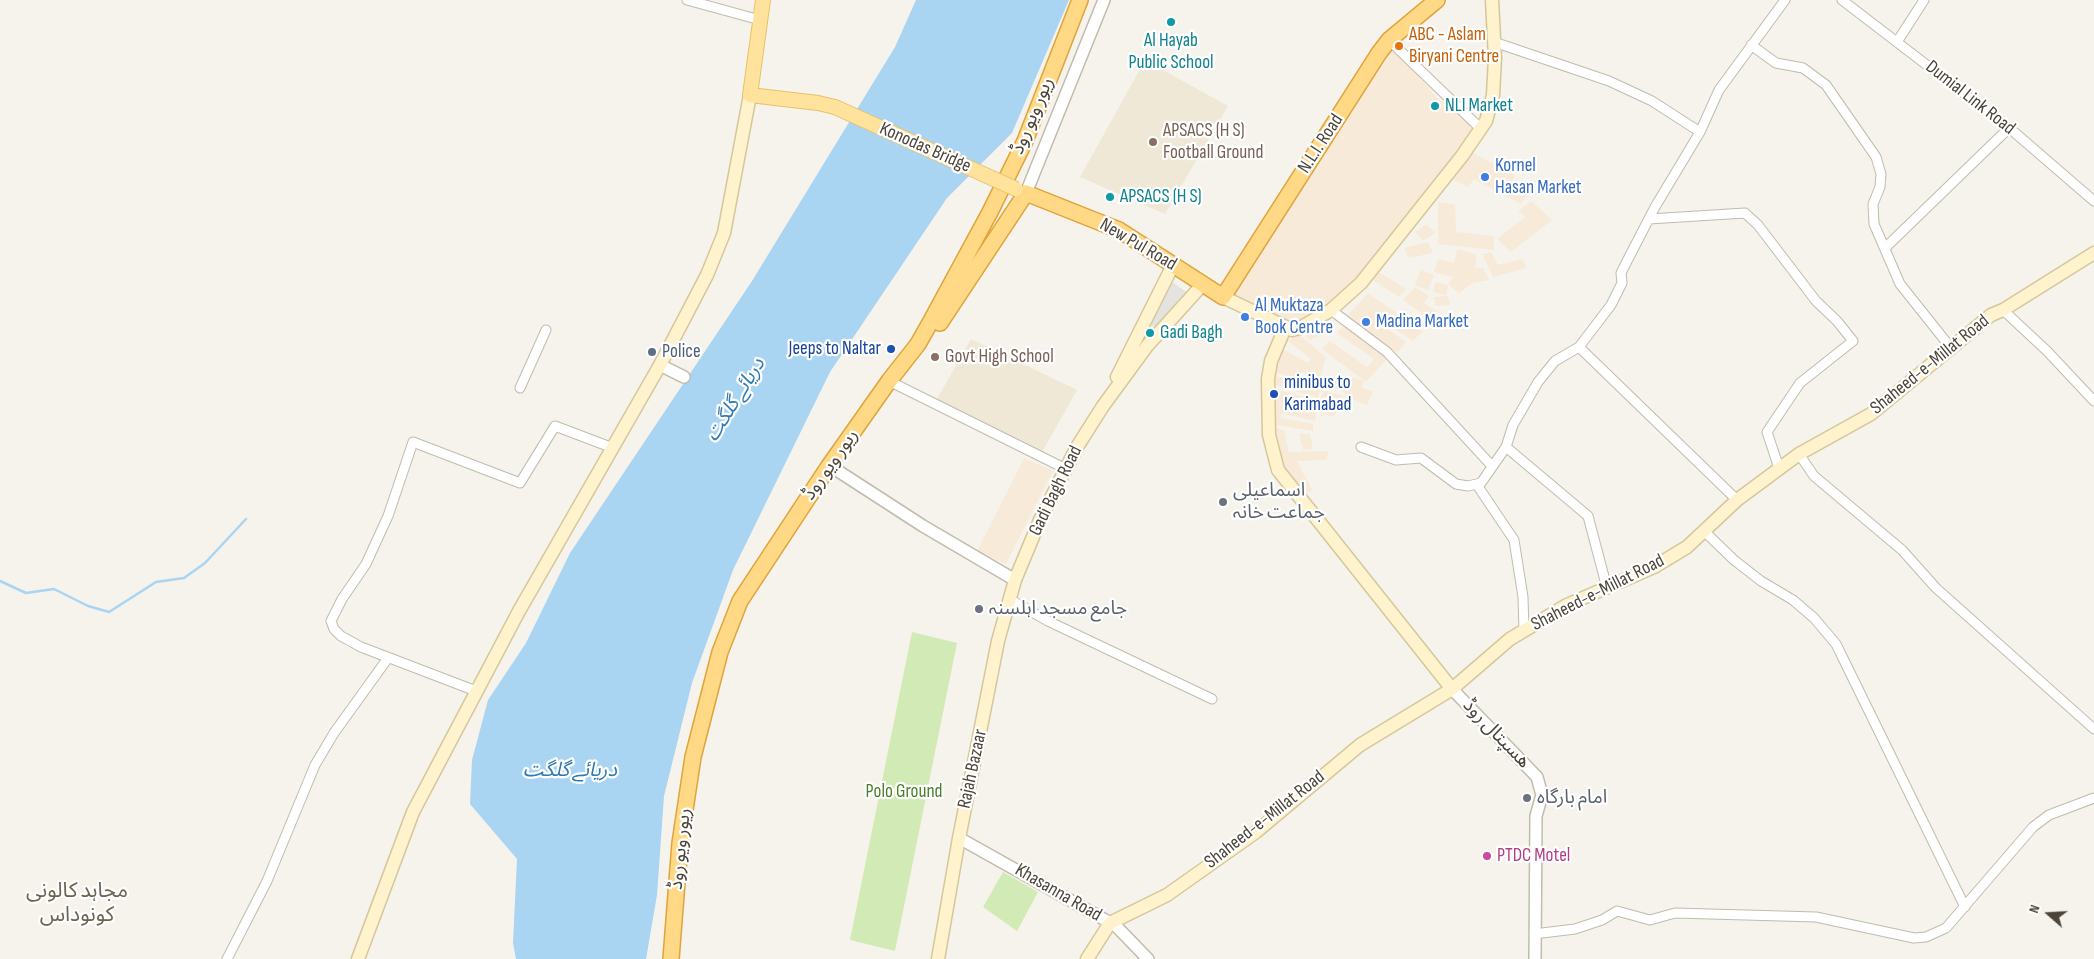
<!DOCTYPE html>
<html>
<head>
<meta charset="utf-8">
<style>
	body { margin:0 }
	#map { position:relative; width:2094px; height:959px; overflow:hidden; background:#f6f3ec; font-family:"Sofia Sans Condensed",sans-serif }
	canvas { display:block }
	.north { position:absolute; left:2024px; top:889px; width:50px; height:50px; -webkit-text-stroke:4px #fff; paint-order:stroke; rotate:289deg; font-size:14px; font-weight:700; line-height:20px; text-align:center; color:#4b4439 }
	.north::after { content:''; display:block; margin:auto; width:18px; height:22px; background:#4b4439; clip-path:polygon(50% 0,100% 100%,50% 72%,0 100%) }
</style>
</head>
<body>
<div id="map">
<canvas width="2094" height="959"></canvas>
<div class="north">N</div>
</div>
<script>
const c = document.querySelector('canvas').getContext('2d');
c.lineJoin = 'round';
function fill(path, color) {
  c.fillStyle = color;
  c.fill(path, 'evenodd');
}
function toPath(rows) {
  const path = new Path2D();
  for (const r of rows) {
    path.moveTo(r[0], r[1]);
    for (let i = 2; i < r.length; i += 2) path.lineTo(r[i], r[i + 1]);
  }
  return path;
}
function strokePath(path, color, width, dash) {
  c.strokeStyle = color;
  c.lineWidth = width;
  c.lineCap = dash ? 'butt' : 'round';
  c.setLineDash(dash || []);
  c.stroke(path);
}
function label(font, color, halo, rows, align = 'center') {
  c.font = font + ' "Sofia Sans Condensed","Noto Sans Arabic",sans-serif';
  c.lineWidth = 4.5;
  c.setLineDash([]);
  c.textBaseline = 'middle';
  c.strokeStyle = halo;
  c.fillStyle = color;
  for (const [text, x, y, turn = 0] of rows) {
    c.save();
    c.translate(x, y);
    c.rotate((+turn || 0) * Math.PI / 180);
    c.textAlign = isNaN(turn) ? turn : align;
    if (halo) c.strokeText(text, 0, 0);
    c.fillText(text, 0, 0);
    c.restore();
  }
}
fill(toPath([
	[1389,40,1435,96,1481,129,1353,292,1300,328,1224,298],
	[1471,152,1515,175,1511,183,1528,192,1521,204,1474,179,1468,187,1454,180],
	[1531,201,1552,220,1511,252,1497,239,1525,217,1518,211],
	[1438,202,1455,204,1456,232,1494,236,1494,250,1438,244],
	[1427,224,1435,233,1423,241,1415,232],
	[1428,242,1433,253,1409,258,1404,248],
	[1457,249,1477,255,1475,268,1483,268,1489,280,1472,283,1459,293,1448,284,1453,277,1434,272,1438,259,1454,263],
	[1491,252,1498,265,1522,259,1527,268,1493,277,1482,254],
	[1421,270,1434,275,1428,290,1415,285],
	[1379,272,1406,289,1399,297,1373,280],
	[1435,282,1448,285,1446,295,1433,292],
	[1415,287,1429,296,1424,303,1438,312,1431,320,1403,300],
	[1368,293,1423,331,1413,341,1382,320,1379,323,1406,342,1397,353,1346,317],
	[1448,296,1450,305,1436,306,1434,297],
	[1326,323,1331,331,1309,340,1304,332],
	[1345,325,1389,357,1366,382,1322,349,1330,341,1367,367,1374,359,1337,333],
	[1298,334,1326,357,1320,377,1301,372,1299,380,1275,372,1281,348,1308,363,1311,359,1288,341],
	[1273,375,1320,390,1318,398,1270,383],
	[1329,375,1350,384,1353,377,1364,381,1361,387,1373,392,1367,405,1353,399,1348,410,1340,407,1346,393,1325,385],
	[1272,388,1318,401,1315,421,1281,413,1281,418,1313,424,1313,431,1271,424],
	[1324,390,1343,396,1339,406,1320,400],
	[1323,404,1337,409,1334,417,1320,413],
	[1274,428,1284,430,1289,452,1329,451,1326,460,1297,461,1312,490,1303,497,1279,458],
	[1299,434,1310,434,1313,449,1303,450],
	[1024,458,1053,471,1006,564,977,551]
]), '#f7ead8');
fill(toPath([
	[1145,60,1228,106,1165,214,1080,177],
	[971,339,1077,390,1040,456,934,404]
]), '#efe8d6');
fill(toPath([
	[912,632,957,643,895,951,850,940],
	[1003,872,1038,892,1017,931,983,907]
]), '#d2eab5');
fill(toPath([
	[1171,281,1189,294,1160,331,1149,323]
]), '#e5e3e0');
fill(toPath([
	[916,0,1069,0,1012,133,947,198,830,372,733,570,692,683,664,796,657,895,646,959,516,959,513,943,517,859,470,804,472,760,488,700,526,643,570,553,752,281,895,47]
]), '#a9d4f2');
strokePath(toPath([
	[0,581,26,593,54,589,88,606,109,612,156,582,184,578,205,563,246,519]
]), '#a9d4f2', 2.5);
const minor = toPath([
	[687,0,760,20],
	[1842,0,2014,132,2094,201],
	[1389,40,1481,129],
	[1494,42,1609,81,1652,101,1700,132],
	[1897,42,1924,0],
	[1751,45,1776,63,1803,68,1826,85,1876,157,1881,174,1880,187,1873,204,1874,224,1900,284,1951,348],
	[1649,219,1745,213,1758,225,1816,301,1837,321,1853,341,1800,383,1767,432,1779,468],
	[1885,248,2009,128],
	[1331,310,1387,352,1491,465],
	[2003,310,2047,351,2094,401],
	[1579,347,1737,500],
	[889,381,1064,468],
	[520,388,546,330],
	[1361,447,1396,460,1421,458,1456,484,1468,486,1481,483,1506,447,1513,425,1538,382,1555,361,1579,347,1611,305,1622,283,1621,273,1625,265,1655,207,1700,132,1719,90,1785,0],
	[1506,447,1588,516,1607,588],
	[1799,454,1814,476,1902,550,1936,588,2094,729],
	[1477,485,1514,540,1523,597,1524,631],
	[1704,531,1734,560,1761,581,1793,600,1814,618,1836,644,1965,907],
	[1009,599,1048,621,1212,699],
	[476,691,361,647,341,636,334,629,331,621,342,599,366,564,388,516,413,442,520,483,555,426,613,448],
	[1534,934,1575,929,1602,920,1617,911,1650,920,1675,913,1816,917,1914,938,1926,937,1946,928,2033,827,2049,815,2094,798],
	[227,959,267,881,315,765,334,733,388,658]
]);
const tertiary = toPath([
	[1026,193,1104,0],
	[660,365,684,377],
	[838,471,923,526,1015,580],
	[1452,689,1537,777,1542,795,1536,816,1535,959],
	[959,838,1116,926,1148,959]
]);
const secondary = toPath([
	[1223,297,1292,330,1300,328,1331,310,1361,283,1462,156,1486,121,1493,95,1495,58,1492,0],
	[1285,328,1271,361,1268,379,1269,435,1278,470,1452,689],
	[1117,377,1173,265],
	[358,959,413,812,519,611,660,365,707,275,724,233,750,95],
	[938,959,959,838,998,641,1015,580,1040,520,1077,447,1103,406,1147,346,1203,284],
	[1087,959,1110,923,1167,895,1256,832,1360,745,1452,689,1510,639,1567,605,1654,567,1687,547,1737,500,1799,454,1871,414,1991,315,2003,310,2094,253]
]);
const primary = toPath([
	[763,0,750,95,818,103,835,107]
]);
const trunk = toPath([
	[940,323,1026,193,1119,230,1223,297,1379,53,1389,40,1437,0],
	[671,959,680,843,693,757,720,652,740,601,829,466,889,381,918,344,931,321,990,212,1025,141,1080,0]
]);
strokePath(minor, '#c2bbae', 11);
strokePath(tertiary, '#c2bbae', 14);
strokePath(secondary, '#d6c79b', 15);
strokePath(primary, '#e6c16a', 16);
strokePath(trunk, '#e0a43c', 18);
strokePath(minor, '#fff', 9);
strokePath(tertiary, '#fff', 11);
strokePath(secondary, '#fff3cd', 12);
strokePath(primary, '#ffe39c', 14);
strokePath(trunk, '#ffd985', 15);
const primaryBridge = toPath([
	[835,107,1016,189]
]);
strokePath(primaryBridge, '#e6c16a', 16, []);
strokePath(primaryBridge, '#ffe39c', 14);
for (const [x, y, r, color] of [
	[1171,22,5,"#0f9aa8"],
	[1399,46,5,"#e8710a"],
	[1435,106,5,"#0f9aa8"],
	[1153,142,5,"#8d6e63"],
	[1485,177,5,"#3f7fe0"],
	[1110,197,5,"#0f9aa8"],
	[1245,317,5,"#3f7fe0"],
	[1366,322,5,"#3f7fe0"],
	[1150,333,5,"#0f9aa8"],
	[891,349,5,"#1a4fb4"],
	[652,352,5,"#5c6f8a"],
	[935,357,5,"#8d6e63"],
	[1274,394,5,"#1a4fb4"],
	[1223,502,5,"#6b7280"],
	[979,609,5,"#6b7280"],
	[1527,798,5,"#6b7280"],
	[1487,856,5,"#d1479c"]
]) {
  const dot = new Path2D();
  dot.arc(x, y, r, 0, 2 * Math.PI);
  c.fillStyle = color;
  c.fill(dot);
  strokePath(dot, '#fff', 2);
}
label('19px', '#c56008', '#fff', [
	["ABC - Aslam",1409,35],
	["Biryani Centre",1409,57]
], 'left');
label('19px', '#0d838f', '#fff', [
	["Al Hayab",1171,41,"center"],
	["Public School",1171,63,"center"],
	["NLI Market",1445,106],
	["APSACS (H S)",1120,197],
	["Gadi Bagh",1160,333]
], 'left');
label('19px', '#4b4439', '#fff', [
	["Dumial Link Road",1970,98,38],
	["ریور ویو روڈ",1033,116,-67],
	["N.L.I. Road",1321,144,-57],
	["Konodas Bridge",925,148,24],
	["New Pul Road",1138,245,30],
	["Shaheed-e-Millat Road",1930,365,-39],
	["ریور ویو روڈ",831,465,-55],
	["Gadi Bagh Road",1056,491,-64],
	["Shaheed-e-Millat Road",1598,593,-27],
	["ھسپتال روڈ",1496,734,46],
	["Rajah Bazaar",973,769,-78],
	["Shaheed-e-Millat Road",1265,820,-38],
	["ریور ویو روڈ",681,849,-84],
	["Khasanna Road",1058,893,30]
]);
label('19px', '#785e54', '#fff', [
	["APSACS (H S)",1163,131],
	["Football Ground",1163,153],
	["Govt High School",945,357]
], 'left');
label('19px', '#366cbe', '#fff', [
	["Kornel",1495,166],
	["Hasan Market",1495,188],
	["Al Muktaza",1255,306],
	["Book Centre",1255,328],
	["Madina Market",1376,322]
], 'left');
label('19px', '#164399', '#fff', [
	["Jeeps to Naltar",881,349],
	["minibus to",1284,383,"left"],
	["Karimabad",1284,405,"left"]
], 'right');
label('19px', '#4e5e75', '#fff', [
	["Police",662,352]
], 'left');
label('19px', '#5b616d', '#fff', [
	["اسماعیلی",1233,491],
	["جماعت خانہ",1233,513],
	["جامع مسجد اہلسنہ",989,609],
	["امام بارگاہ",1537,798]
], 'left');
label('19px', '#4a7f2a', '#fff', [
	["Polo Ground",904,792]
]);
label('19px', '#b23c85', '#fff', [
	["PTDC Motel",1497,856]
], 'left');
label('italic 20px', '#2e7ab2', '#fff', [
	["دریائے گلگت",736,400,-58],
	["دریائے گلگت",570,771]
]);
label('21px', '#6e6250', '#fff', [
	["مجاہد کالونی",77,892],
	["کونوداس",77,916]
]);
</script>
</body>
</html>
